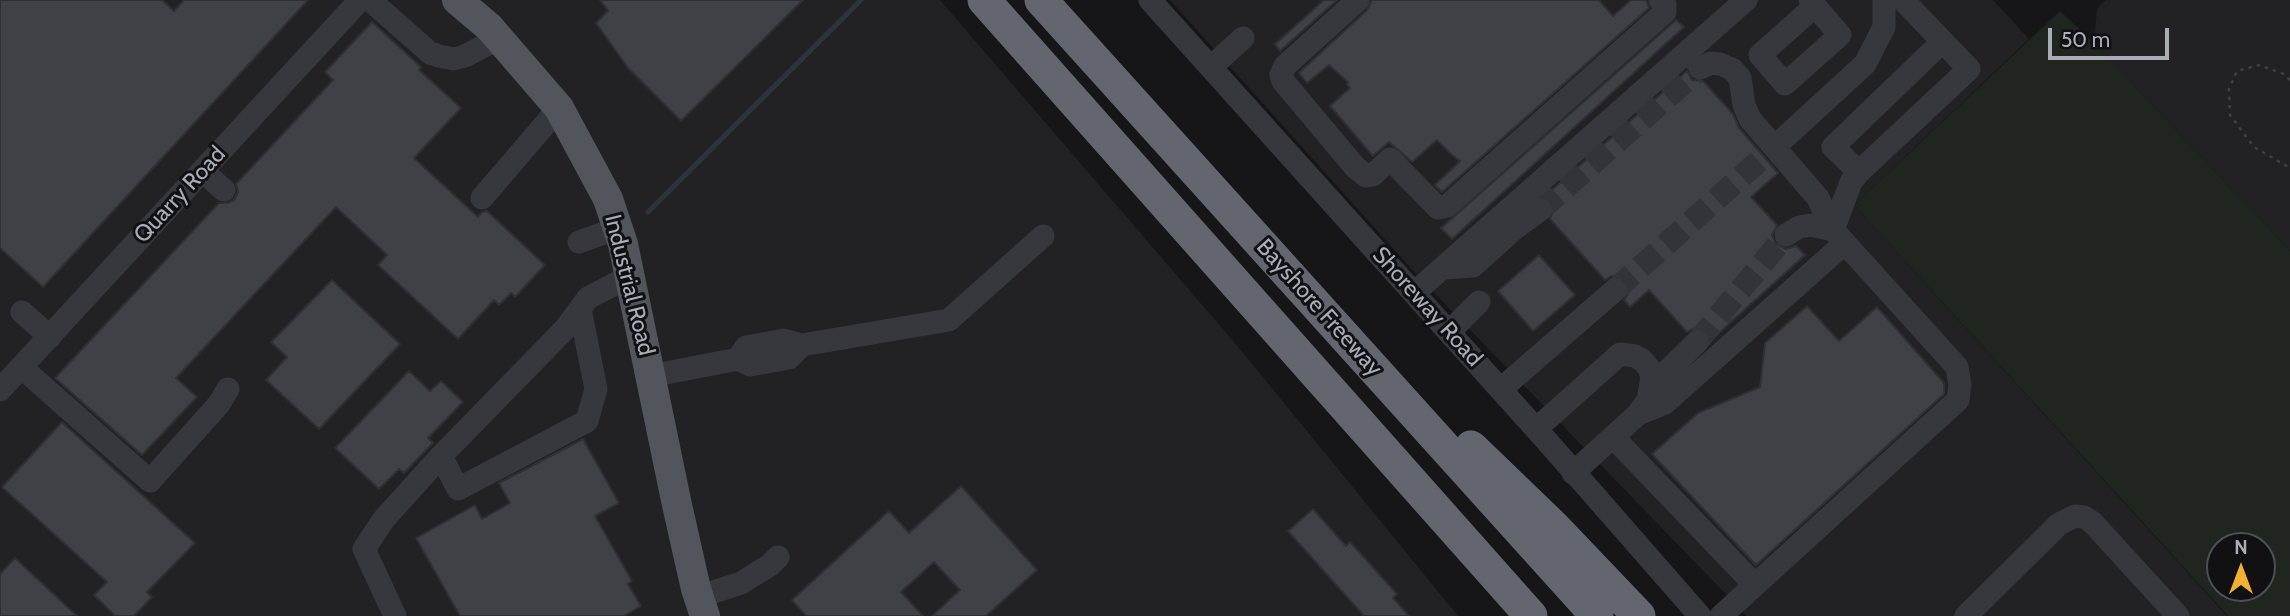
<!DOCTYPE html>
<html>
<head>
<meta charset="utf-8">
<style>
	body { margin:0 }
	#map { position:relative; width:2290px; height:616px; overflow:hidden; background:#161618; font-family:Cabin,sans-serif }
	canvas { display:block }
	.north { position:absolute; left:2206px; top:532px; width:70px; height:70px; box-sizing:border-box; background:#111113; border:2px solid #4d4f55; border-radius:50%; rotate:0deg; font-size:19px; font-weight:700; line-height:28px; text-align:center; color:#a8adb8 }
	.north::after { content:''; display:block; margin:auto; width:24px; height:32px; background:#f2b134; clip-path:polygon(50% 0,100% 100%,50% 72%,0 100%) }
	.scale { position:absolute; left:2048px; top:28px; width:121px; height:32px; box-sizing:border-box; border:4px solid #a8adb8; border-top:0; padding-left:9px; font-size:21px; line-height:24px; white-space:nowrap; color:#a8adb8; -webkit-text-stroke:5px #111113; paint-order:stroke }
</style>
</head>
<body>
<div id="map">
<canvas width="2290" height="616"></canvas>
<div class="north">N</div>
<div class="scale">50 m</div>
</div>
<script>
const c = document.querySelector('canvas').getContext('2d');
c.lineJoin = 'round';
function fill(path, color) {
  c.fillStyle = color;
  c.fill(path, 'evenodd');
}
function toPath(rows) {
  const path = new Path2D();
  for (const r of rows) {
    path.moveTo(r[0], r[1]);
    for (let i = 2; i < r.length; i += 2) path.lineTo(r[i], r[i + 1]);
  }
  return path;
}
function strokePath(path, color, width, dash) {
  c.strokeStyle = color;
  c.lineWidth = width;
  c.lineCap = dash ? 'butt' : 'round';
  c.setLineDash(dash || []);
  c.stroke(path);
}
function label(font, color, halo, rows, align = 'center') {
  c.font = font + ' Cabin,sans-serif';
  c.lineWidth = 6;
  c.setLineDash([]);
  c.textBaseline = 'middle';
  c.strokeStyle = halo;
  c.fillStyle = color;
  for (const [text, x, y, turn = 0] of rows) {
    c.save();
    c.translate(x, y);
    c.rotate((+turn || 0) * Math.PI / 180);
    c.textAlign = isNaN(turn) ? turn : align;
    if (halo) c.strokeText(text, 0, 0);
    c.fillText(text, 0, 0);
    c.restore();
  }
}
fill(toPath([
	[0,0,940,0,1240,349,1458,616,0,616],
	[1170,0,1993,0,2029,39,1854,205,2227,616,1747,616,1417,275],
	[2106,0,2290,0,2290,251,2094,43,2097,9]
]), '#222225');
fill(toPath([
	[2060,11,2094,43,2290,251,2290,616,2228,616,1854,205],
	[2220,546,2262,546,2262,588,2220,588]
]), '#1e261f');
strokePath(toPath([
	[648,212,861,0]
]), '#2c353c', 5);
const building = toPath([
	[0,0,162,0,174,11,184,0,308,0,43,287,0,248,0,0],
	[600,0,803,0,681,121,628,68,596,23,608,11,600,0],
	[1324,0,1337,0,1280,51,1275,44,1324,0],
	[1372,0,1599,0,1613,16,1631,0,1646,0,1649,8,1442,192,1435,185,1460,161,1452,155,1437,140,1412,162,1389,142,1373,156,1330,106,1350,88,1347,84,1348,82,1329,65,1307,83,1299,73,1367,10,1372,0],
	[1676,20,1684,27,1452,239,1441,228,1676,20],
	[372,22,421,67,419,70,461,108,414,158,478,217,482,212,487,211,545,265,515,297,511,293,499,305,494,300,458,339,378,265,387,255,336,207,176,378,197,397,142,455,55,378,219,203,228,203,234,200,238,192,236,184,333,80,325,72,372,22],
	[1687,71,1692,80,1703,81,1733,114,1739,128,1778,173,1751,197,1777,225,1772,235,1775,243,1786,249,1796,246,1805,255,1711,340,1707,333,1701,329,1694,328,1687,332,1649,290,1630,307,1624,300,1628,294,1626,281,1619,277,1612,276,1605,280,1550,219,1554,208,1551,201,1544,197,1687,71],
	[1539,255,1575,295,1533,331,1498,291,1539,255],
	[332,280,400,344,319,429,266,380,287,357,271,342,332,280],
	[1807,306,1839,341,1877,307,1944,383,1944,394,1756,565,1652,454,1698,413,1760,387,1765,343,1807,306],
	[409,371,430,391,441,381,463,402,428,438,433,443,404,473,399,469,379,489,335,448,409,371],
	[62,422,195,543,147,592,152,597,134,616,115,616,94,595,107,582,2,487,62,422],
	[583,439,619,503,595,516,632,581,628,584,641,606,624,616,460,616,416,538,475,505,482,519,510,503,499,483,583,439],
	[961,486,1037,570,986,616,932,616,960,590,934,562,901,592,923,616,806,616,792,600,889,511,909,533,961,486],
	[1313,509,1346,546,1350,542,1397,594,1393,598,1409,616,1364,616,1288,531,1313,509],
	[15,558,77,616,0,616,0,574,15,558]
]);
fill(building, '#404145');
strokePath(building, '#303034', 2);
strokePath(toPath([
	[1540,210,1695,73],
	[1615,290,1780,142],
	[1697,342,1786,235]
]), '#333438', 23, [23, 11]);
strokePath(toPath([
	[2290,80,2284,74,2259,65,2237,71,2229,89,2230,115,2254,147,2290,168]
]), '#3d3f44', 2.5, [3.5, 5]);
strokePath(toPath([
	[370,0,430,53,439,56,454,59,465,56,499,38],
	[1150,0,1546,440,1700,616],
	[1358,0,1285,66,1281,75,1283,81,1355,167,1366,176,1373,175,1390,159,1438,208,1447,206,1665,12,1665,5,1660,0],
	[1810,0,1815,6,1840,35,1785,84,1760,55,1815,6],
	[1903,0,1969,69,1859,172,1833,147,1942,42],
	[1212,66,1243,38],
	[1700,68,1711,63,1720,64,1732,69,1740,78,1744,105,1750,119,1818,198,1833,230,1957,367,1960,385,1958,400,1721,616],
	[1780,142,1865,64,1884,27,1884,0],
	[202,171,224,190],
	[482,198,559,108],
	[1833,230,1851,182,1859,172],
	[1786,235,1799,227,1811,225,1833,230],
	[579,242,618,228],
	[1443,268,1473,266,1514,229,1540,210],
	[1414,293,1746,0],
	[580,309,596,389,587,421,458,489,441,456,565,329,580,309,588,298,630,276],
	[22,312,50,337],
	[1449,332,1479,302],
	[802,345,789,358,750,365,738,359,746,347,784,340,802,345,949,320,1043,236],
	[21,367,150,481,219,404,228,389],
	[650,376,738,359],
	[1651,387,1697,342],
	[1501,389,1615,290],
	[0,390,360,0],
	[1536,429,1620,354,1635,356,1642,360,1649,368,1652,377,1648,400,1638,414],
	[1613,437,1755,585],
	[1573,473,1638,414,1665,403,1845,243],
	[698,597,741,583,770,565,778,557],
	[395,616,364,549,384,519,441,456],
	[1966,616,2059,524,2075,516,2084,517,2092,522,2178,616]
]), '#37383d', 23);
strokePath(toPath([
	[457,0,489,27,559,108,608,199,623,244,677,505,696,589,705,616]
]), '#53555c', 30);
strokePath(toPath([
	[984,0,1531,616],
	[1041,0,1597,616],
	[1471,447,1554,527,1639,616]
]), '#63666e', 33);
label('23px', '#a8adb8', '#111113', [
	["Quarry Road",180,195,-47],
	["Industrial Road",629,285,76],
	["Shoreway Road",1427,307,48],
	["Bayshore Freeway",1319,308,48]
]);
</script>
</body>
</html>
